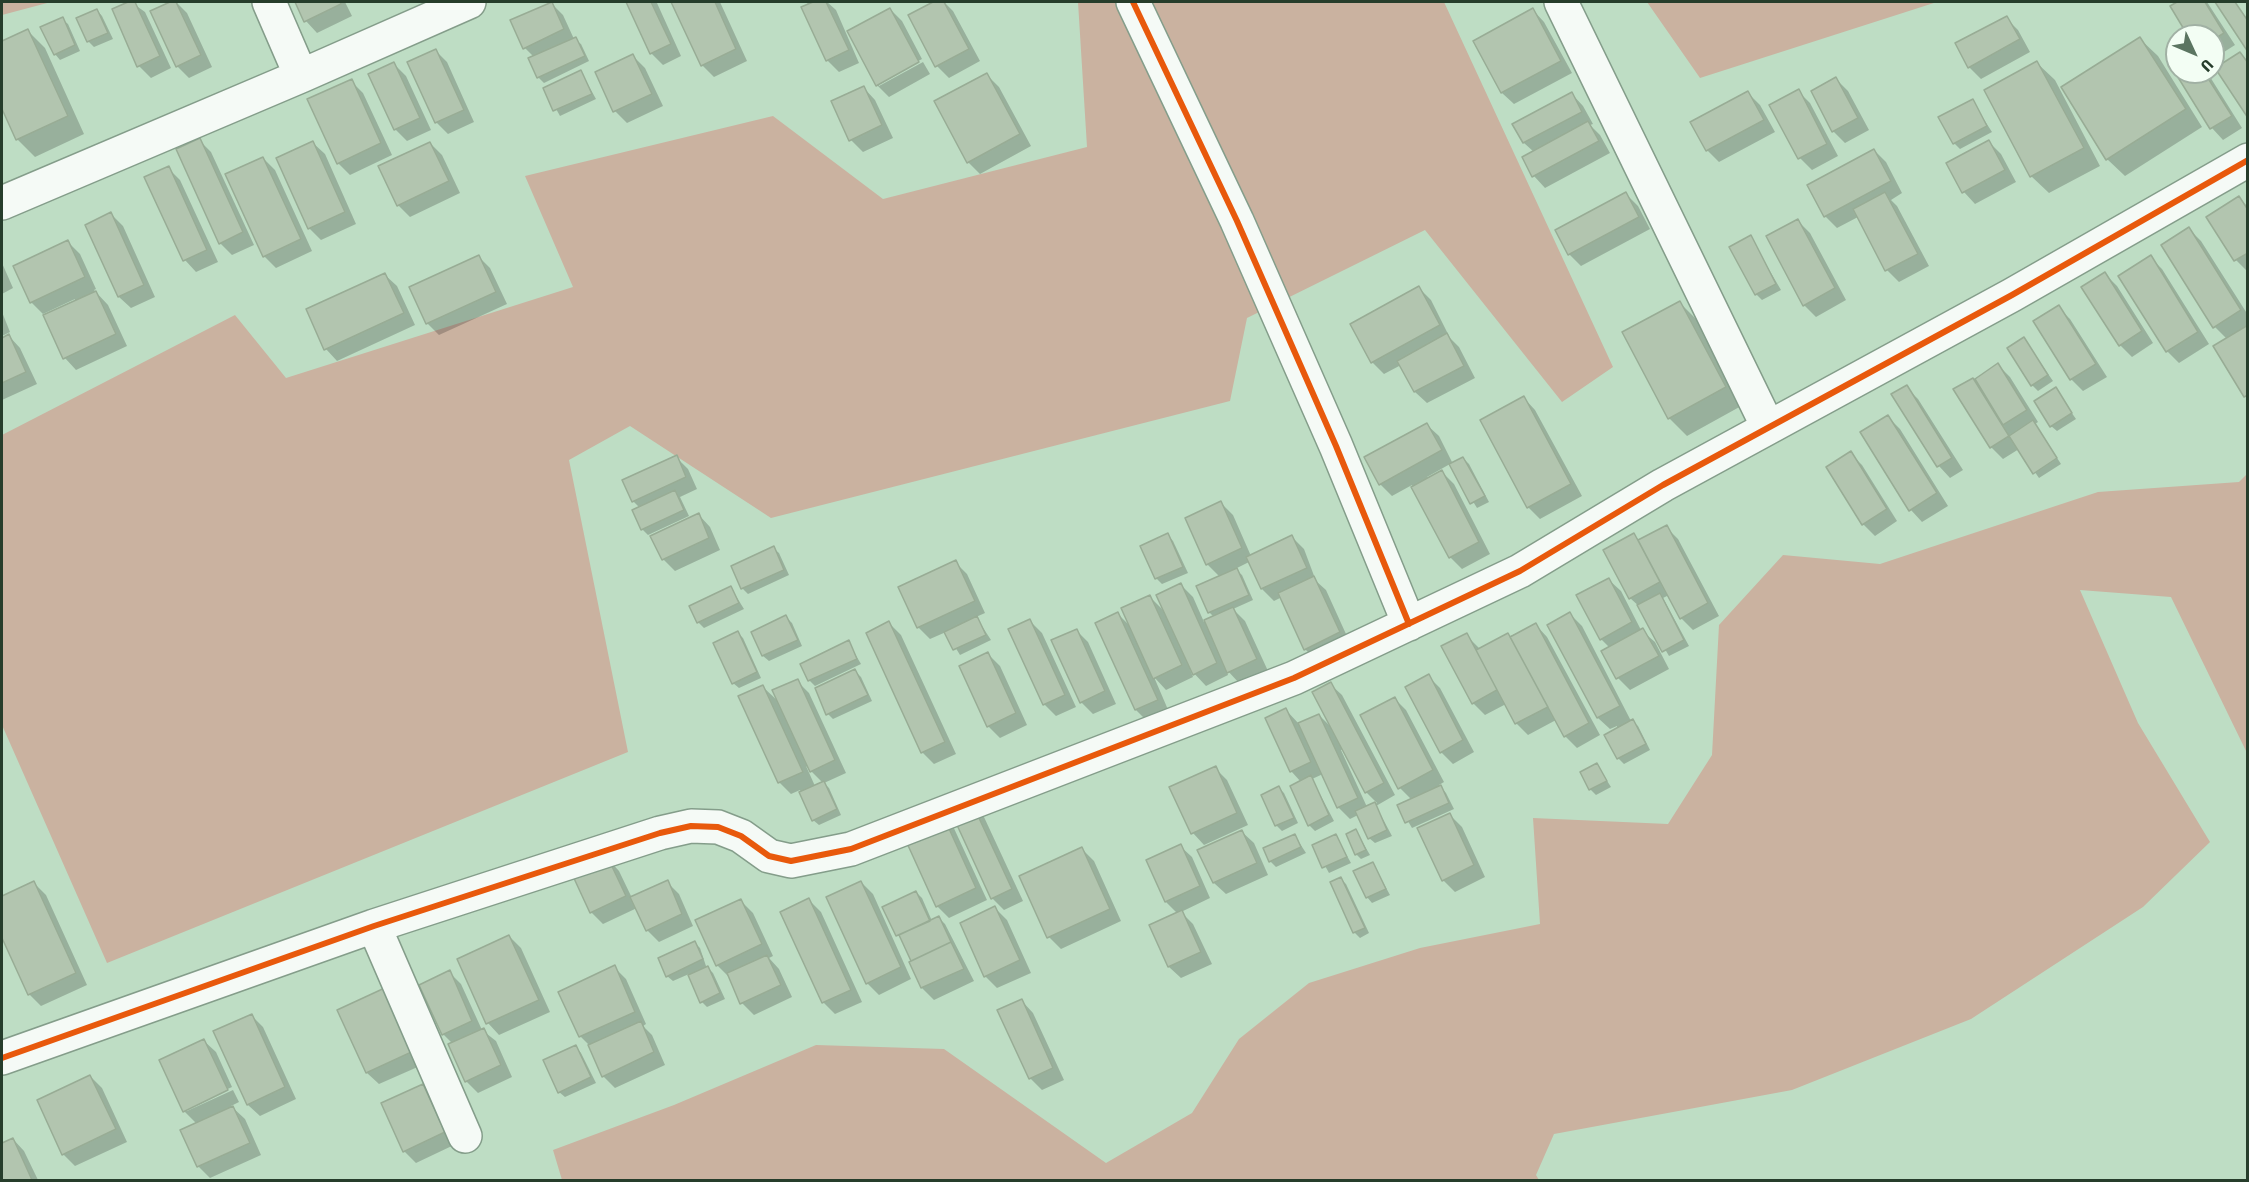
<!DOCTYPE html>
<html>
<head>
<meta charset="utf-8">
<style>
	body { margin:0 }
	#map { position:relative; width:2249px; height:1182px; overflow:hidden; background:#beddc4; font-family:"Fira Sans Condensed",sans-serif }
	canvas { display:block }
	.frame { position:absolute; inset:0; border:3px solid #263d2b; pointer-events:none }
	.north { position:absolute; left:2165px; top:24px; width:60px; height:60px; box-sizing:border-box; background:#f3fef4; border:2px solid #a1b1a4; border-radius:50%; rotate:134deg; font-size:16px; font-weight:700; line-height:24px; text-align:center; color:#263d2b }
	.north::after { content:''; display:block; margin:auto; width:21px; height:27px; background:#5b7561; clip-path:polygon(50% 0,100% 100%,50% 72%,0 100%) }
</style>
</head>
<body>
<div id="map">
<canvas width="2249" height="1182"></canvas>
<div class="frame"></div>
<div class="north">U</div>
</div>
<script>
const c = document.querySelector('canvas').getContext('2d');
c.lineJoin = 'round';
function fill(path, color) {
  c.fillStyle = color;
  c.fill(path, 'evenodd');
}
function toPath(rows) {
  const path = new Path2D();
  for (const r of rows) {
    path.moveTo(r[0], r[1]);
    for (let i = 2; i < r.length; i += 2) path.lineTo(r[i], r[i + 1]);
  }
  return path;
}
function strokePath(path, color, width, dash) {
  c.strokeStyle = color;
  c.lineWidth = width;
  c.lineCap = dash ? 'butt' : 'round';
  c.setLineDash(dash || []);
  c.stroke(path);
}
fill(toPath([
	[2,2,51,2,2,15],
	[1078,2,1444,2,1613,367,1562,402,1425,230,1247,318,1230,401,771,518,630,426,569,460,628,752,107,963,2,725,2,435,235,315,286,378,573,287,525,176,773,116,883,199,1087,147],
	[1647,2,1937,2,1700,78],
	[2247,474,2247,753,2171,597,2080,590,2138,723,2210,842,2143,907,1971,1019,1792,1090,1554,1134,1536,1175,1539,1180,562,1180,553,1150,674,1105,816,1045,944,1049,1106,1163,1192,1113,1239,1039,1309,983,1420,948,1540,924,1533,818,1668,824,1712,755,1719,625,1783,555,1880,564,2098,492,2239,482]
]), '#cab2a0');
fill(toPath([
	[131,2,145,12,171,68,151,78,139,66,114,10],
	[176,2,187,13,212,67,189,78,177,66,152,11],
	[297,2,345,2,352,16,317,33,306,21],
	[627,2,657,3,681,56,663,65,651,53],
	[673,2,720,2,747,61,714,77,702,65],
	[806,2,827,2,836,10,859,63,839,72,827,60,803,8,809,5],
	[936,2,944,2,953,11,980,61,949,78,937,66,910,16],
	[2180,2,2207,2,2235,45,2213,59,2213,36,2190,36,2172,7],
	[551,3,563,15,574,39,581,44,589,61,544,83,538,77,534,57,525,48],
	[890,9,902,21,922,59,879,82,879,86,923,62,930,74,889,97,877,85],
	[97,10,102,16,113,39,94,47,89,42,78,19],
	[1533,10,1544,22,1572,73,1514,104,1502,93,1475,41],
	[2006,18,2018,30,2030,52,1981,79,1969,67],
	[62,19,68,24,80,51,60,60,55,54],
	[28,31,45,48,84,134,35,157,17,139,2,105,2,43],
	[2140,39,2158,56,2202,127,2125,176,2107,159],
	[435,50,447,62,474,122,448,134,436,122],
	[633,56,645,68,663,106,627,123,615,111],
	[2037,63,2055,80,2100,166,2049,193,2031,176],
	[394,64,406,76,431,130,407,141,395,129],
	[2177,64,2177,72,2207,72,2242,128,2223,140,2212,128,2173,67],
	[581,72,596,99,560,116,545,89],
	[987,75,999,87,1031,146,980,174,968,162],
	[1836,79,1848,91,1869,130,1845,143,1833,131],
	[351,81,363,93,392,155,350,175,338,163],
	[864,88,875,100,893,138,863,152,851,140],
	[1798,91,1810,103,1838,156,1812,170,1800,158,1771,106],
	[1748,93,1760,105,1775,132,1719,162,1707,150],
	[1572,94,1583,106,1593,124,1590,125,1600,135,1610,153,1545,188,1534,176,1534,152,1524,143,1514,124],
	[1972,101,1992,132,1960,149,1954,143],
	[199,140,211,152,254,245,232,255,220,243],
	[1989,142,2001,154,2016,182,1975,204,1964,192,1948,164],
	[313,143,325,154,356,224,321,240,309,228],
	[430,143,442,155,460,193,410,217,398,205],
	[1874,150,1886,162,1902,193,1891,200,1897,206,1929,266,1899,282,1887,270,1858,217,1837,228,1825,216],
	[263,158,275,170,312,251,276,268,264,256],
	[168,168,180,180,218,262,196,272,185,260],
	[1626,194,1638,206,1650,229,1581,266,1569,254],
	[2239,198,2248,207,2248,272,2236,260,2208,217],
	[111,214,123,226,155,297,131,308,119,297,87,226],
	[1798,221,1810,233,1846,300,1816,317,1804,305],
	[2189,229,2201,241,2248,315,2248,398,2227,339,2215,327],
	[1750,237,1781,290,1762,300,1756,294],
	[68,242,80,254,96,289,94,290,108,305,127,346,76,370,65,358,75,299,43,314,31,302],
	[478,256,490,268,507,304,439,335,427,323],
	[2150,257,2162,269,2209,344,2179,363,2167,351],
	[2,263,13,288,2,294],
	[2105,274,2117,286,2153,343,2132,357,2120,345],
	[385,275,397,286,415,325,337,361,326,349],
	[1419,288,1431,300,1450,338,1459,347,1475,378,1427,403,1415,392,1401,365,1384,374,1372,362],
	[1680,303,1698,321,1743,405,1687,436,1669,418],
	[2058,307,2070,319,2107,377,2083,391,2071,379,2035,322],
	[2,312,10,332,2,336],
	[9,336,20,348,37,384,2,400,2,339],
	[2024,339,2053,381,2038,391,2032,385],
	[1998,365,2010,377,2038,422,2035,424,2061,464,2039,478,2019,449,2003,459,1991,447,1955,390],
	[1906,387,1918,399,1963,470,1950,478,1939,466,1893,395],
	[2055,389,2076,419,2057,431,2051,426],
	[1524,398,1535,410,1582,496,1540,519,1528,507],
	[1888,417,1900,429,1948,506,1922,522,1911,510,1862,432],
	[1427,425,1439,436,1453,464,1463,458,1469,464,1489,502,1477,508,1450,464,1427,477,1428,479,1442,472,1454,484,1490,554,1462,569,1450,557,1412,485,1392,496,1380,484],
	[1850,453,1862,465,1897,521,1875,536,1863,524],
	[676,457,688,469,697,489,680,497,689,516,648,535,642,529,640,508,633,501],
	[1221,503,1233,515,1251,556,1292,537,1304,549,1316,581,1326,590,1351,645,1317,661,1305,649,1282,597,1274,601,1262,589,1249,562,1235,569,1242,575,1253,600,1233,609,1245,621,1268,671,1240,684,1226,669,1228,675,1206,686,1190,669,1193,677,1166,690,1154,677,1169,712,1148,722,1136,710,1097,624,1118,614,1131,627,1150,597,1166,613,1181,585,1193,597,1204,622,1214,617,1209,612,1220,577,1207,564],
	[699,515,710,527,720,550,675,571,663,559],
	[1666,527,1678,539,1719,616,1693,630,1681,618,1669,595,1663,598,1689,646,1669,656,1641,608,1630,598,1634,535,1640,541],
	[1168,535,1173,541,1188,573,1162,584,1157,579,1142,547],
	[773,548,779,553,789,575,748,594,743,589,733,566],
	[955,562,967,574,985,613,976,617,991,640,960,655,946,632,930,639,918,627],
	[1609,580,1621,591,1641,630,1655,642,1669,669,1630,690,1618,678,1610,648,1601,639],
	[731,588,744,609,704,628,698,622],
	[1570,614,1582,626,1630,719,1638,726,1650,750,1624,764,1618,758,1617,726,1610,729,1598,718,1549,625],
	[786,617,792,623,802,646,769,661,763,656,753,633],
	[1030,621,1042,633,1076,707,1056,716,1044,704],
	[889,623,901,635,956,754,934,764,922,752,868,634],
	[1536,625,1547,637,1600,735,1577,748,1565,736,1556,720,1528,735,1516,723,1506,704,1485,715,1473,703,1466,635,1480,649],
	[1076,630,1088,642,1116,704,1093,714,1081,702],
	[738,633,743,638,761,678,739,688,733,683],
	[848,642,861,664,815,686,809,680],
	[988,654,1000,666,1027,725,1000,738,988,726],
	[855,671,861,677,872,701,833,719,828,714],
	[1428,676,1440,688,1474,752,1453,764,1441,752],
	[797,681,809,693,846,773,824,783,829,788,841,815,819,825,813,820,800,790,791,794,779,782,763,687,780,703],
	[806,766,823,783,815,786],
	[1330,684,1342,695,1395,795,1376,806,1392,836,1375,843,1369,838,1358,815,1350,819,1338,807,1323,774,1312,779,1334,821,1315,831,1309,825,1301,782,1291,771,1286,710,1299,724,1319,715,1332,728],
	[1343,749,1366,792,1377,803,1367,807,1341,750],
	[1394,698,1406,710,1444,782,1439,785,1446,793,1454,809,1412,828,1399,806,1412,800,1400,788],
	[1597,765,1611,787,1596,795,1590,789],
	[1215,768,1227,780,1248,825,1204,845,1193,833,1171,788],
	[1279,788,1284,793,1298,823,1282,831,1276,825],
	[972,805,984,817,1023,901,1004,910,992,898],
	[1450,815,1462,827,1485,877,1455,892,1443,880],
	[952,824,987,900,949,918,937,906,903,830],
	[1356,831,1370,855,1361,859,1356,854],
	[1242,832,1254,843,1268,875,1226,894,1214,883],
	[1295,836,1306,853,1276,867,1270,861],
	[1336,836,1351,863,1329,873,1314,846],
	[1180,846,1192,857,1210,898,1181,912,1193,924,1212,964,1181,978,1169,967,1151,926,1178,914,1166,902,1148,861],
	[1082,849,1094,861,1121,921,1061,949,1049,937],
	[608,859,619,871,632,898,667,882,679,894,693,926,659,942,647,930,637,908,603,924,591,912],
	[1373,864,1390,895,1372,903,1367,897],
	[1341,879,1346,884,1369,933,1360,938,1354,932],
	[861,882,873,894,911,979,879,995,867,983],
	[34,883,46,895,87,985,41,1006,29,994,2,934,2,898],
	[916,892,922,898,932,921,939,918,945,924,974,981,934,1000,922,988,911,963,913,962,884,907],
	[809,900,821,912,862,1002,835,1014,823,1002],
	[741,901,753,913,773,956,769,958,779,969,792,997,754,1015,742,1003,729,977,717,965],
	[995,908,1007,920,1031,973,997,988,985,976],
	[509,936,521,948,550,1012,499,1035,488,1023],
	[695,943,700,948,706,966,713,973,725,999,707,1007,702,1002,689,974,673,981,667,976],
	[614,967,626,979,646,1024,643,1026,652,1035,665,1065,615,1088,603,1076,589,1045,581,1037,560,992],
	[449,972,461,984,482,1030,496,1041,512,1077,478,1093,466,1081,453,1044,443,1034],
	[1022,1001,1033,1013,1064,1080,1042,1090,1030,1078],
	[339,1011,429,1062,379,1084,367,1073],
	[251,1015,263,1027,296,1099,260,1116,248,1105,215,1032],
	[204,1041,216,1052,232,1087,187,1108,187,1111,233,1090,239,1102,231,1106,245,1119,261,1155,210,1178,198,1166,197,1124,184,1111],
	[576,1047,581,1053,596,1083,565,1097,559,1092],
	[90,1076,102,1088,127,1142,75,1166,63,1154],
	[422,1086,434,1098,456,1144,416,1163,404,1151],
	[13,1139,24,1151,38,1180,2,1180,2,1145]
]), '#0003');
const building = toPath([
	[128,2,135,2,160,56,137,67,112,9,128,2],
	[170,2,176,2,201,55,176,67,150,11,170,2],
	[295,2,340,2,341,4,304,22,295,2],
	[552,2,564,29,523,49,510,20,552,2],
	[626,2,651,2,671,44,650,54,626,2],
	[671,2,715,2,736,49,701,66,671,2],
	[813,2,826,2,849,50,826,61,801,7,813,2],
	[933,2,944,2,969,49,935,67,908,15,933,2],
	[2177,2,2205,2,2224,33,2213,40,2213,36,2188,36,2170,6,2177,2],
	[2215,2,2235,2,2248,21,2248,52,2215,2],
	[890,8,919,62,876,86,847,31,890,8],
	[1533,8,1561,61,1501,93,1473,41,1533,8],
	[97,9,108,33,87,42,76,18,97,9],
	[2007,16,2020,39,1968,68,1955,43,2007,16],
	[63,17,75,45,54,55,40,27,63,17],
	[28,29,68,116,16,140,2,109,2,41,28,29],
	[576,37,585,56,537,78,528,58,576,37],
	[2140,37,2186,109,2106,160,2061,87,2140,37],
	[436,49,464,110,435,123,407,62,436,49],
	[2240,52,2248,63,2248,118,2215,68,2240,52],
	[633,54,652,94,613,112,595,72,633,54],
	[2037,61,2084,148,2030,177,1984,90,2037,61],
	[394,62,420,118,394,130,368,74,394,62],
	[2177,62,2177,72,2204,72,2232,116,2210,129,2171,66,2177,62],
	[581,70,592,94,553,111,543,88,581,70],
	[987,73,1020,134,967,163,934,101,987,73],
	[1836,77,1858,118,1832,132,1811,91,1836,77],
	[352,79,381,143,337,164,307,99,352,79],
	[864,86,882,125,849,141,831,101,864,86],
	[1799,89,1827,144,1798,159,1769,105,1799,89],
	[1748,91,1764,120,1706,151,1690,122,1748,91],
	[1572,92,1582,112,1523,143,1512,124,1572,92],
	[1973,99,1987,126,1953,144,1938,117,1973,99],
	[1588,121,1599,141,1532,177,1522,157,1588,121],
	[200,138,243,232,219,244,176,149,200,138],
	[1989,140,2005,170,1962,193,1946,163,1989,140],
	[313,141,345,212,308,229,276,158,313,141],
	[430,142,449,181,397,206,378,166,430,142],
	[1874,149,1891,181,1824,217,1807,185,1874,149],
	[263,157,301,239,263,257,225,174,263,157],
	[169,166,207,250,183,261,144,177,169,166],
	[1626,192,1639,217,1568,255,1555,230,1626,192],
	[1885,192,1918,254,1885,271,1853,209,1885,192],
	[2239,196,2248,210,2248,253,2234,261,2206,217,2239,196],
	[111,212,144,285,118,297,85,225,111,212],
	[1798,219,1835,288,1803,306,1766,236,1798,219],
	[2189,227,2241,310,2213,328,2161,245,2189,227],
	[1751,235,1776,284,1755,295,1729,247,1751,235],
	[68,240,85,277,30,303,13,266,68,240],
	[479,255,496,292,426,324,409,287,479,255],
	[2151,255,2198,332,2166,352,2118,276,2151,255],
	[2105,272,2142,331,2119,346,2081,287,2105,272],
	[385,273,404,313,324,350,306,309,385,273],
	[1419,286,1440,325,1371,363,1350,324,1419,286],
	[96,291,116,334,63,359,43,315,96,291],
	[1680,301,1726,387,1668,419,1622,332,1680,301],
	[2059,305,2096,364,2070,380,2033,321,2059,305],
	[2248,325,2248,395,2244,397,2213,346,2248,325],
	[1447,333,1464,366,1414,392,1397,361,1447,333],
	[9,334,26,372,2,383,2,338,9,334],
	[2024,337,2048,375,2031,386,2007,348,2024,337],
	[1998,363,2027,410,2003,425,1975,379,1998,363],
	[1973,378,2009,436,1990,448,1953,389,1973,378],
	[1907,385,1952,458,1937,467,1891,394,1907,385],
	[2056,387,2072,413,2050,427,2034,401,2056,387],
	[1524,396,1571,484,1527,508,1480,420,1524,396],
	[1888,415,1937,493,1909,511,1860,432,1888,415],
	[2033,420,2057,458,2033,474,2009,436,2033,420],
	[1427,423,1442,450,1379,485,1364,457,1427,423],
	[1851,451,1887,509,1862,525,1826,467,1851,451],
	[677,455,686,477,632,502,622,480,677,455],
	[1463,457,1485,496,1470,504,1449,464,1463,457],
	[1442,470,1479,542,1449,558,1411,487,1442,470],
	[675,490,684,510,641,530,632,510,675,490],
	[1221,501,1242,548,1206,565,1185,518,1221,501],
	[699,513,709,538,662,560,650,536,699,513],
	[1667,525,1708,603,1680,619,1638,540,1667,525],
	[1168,533,1183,567,1155,579,1140,546,1168,533],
	[1634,533,1660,582,1629,599,1603,550,1634,533],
	[1292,535,1307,568,1261,589,1246,557,1292,535],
	[774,546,784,570,741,589,731,566,774,546],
	[956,560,975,601,917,628,898,587,956,560],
	[1237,568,1249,595,1208,613,1196,586,1237,568],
	[1314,576,1340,632,1304,650,1278,593,1314,576],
	[1609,578,1632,622,1600,640,1576,595,1609,578],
	[1181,583,1217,663,1193,675,1156,595,1181,583],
	[731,586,739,603,697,623,689,606,731,586],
	[1660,593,1684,640,1662,652,1637,605,1660,593],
	[1150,595,1182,665,1153,679,1121,608,1150,595],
	[1233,607,1257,659,1227,673,1204,620,1233,607],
	[1118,612,1158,700,1135,710,1095,623,1118,612],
	[1570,612,1620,706,1597,718,1547,625,1570,612],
	[786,615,798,640,762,656,751,632,786,615],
	[977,616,986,635,953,650,944,632,977,616],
	[1030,619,1065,695,1043,705,1008,629,1030,619],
	[889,621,945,742,921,753,866,633,889,621],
	[1536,623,1589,723,1564,737,1510,637,1536,623],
	[1643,628,1659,656,1616,679,1601,651,1643,628],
	[1077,629,1105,691,1080,703,1051,640,1077,629],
	[738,631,757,672,732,684,713,643,738,631],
	[1467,633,1497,690,1472,704,1441,646,1467,633],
	[1508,633,1548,707,1515,724,1476,650,1508,633],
	[849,640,857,659,808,681,800,664,849,640],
	[988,652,1016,713,987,727,959,666,988,652],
	[855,669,868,695,826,715,815,688,855,669],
	[1429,674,1463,740,1440,753,1405,687,1429,674],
	[798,679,835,760,810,772,772,690,798,679],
	[1331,682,1384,783,1365,793,1312,692,1331,682],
	[763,685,803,772,778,783,738,696,763,685],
	[1395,697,1433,770,1398,789,1360,715,1395,697],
	[1286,708,1311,762,1290,772,1265,718,1286,708],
	[1319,714,1358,798,1337,808,1298,723,1319,714],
	[1633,719,1646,744,1617,759,1604,735,1633,719],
	[1597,763,1607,781,1589,790,1580,772,1597,763],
	[1216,766,1237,813,1191,834,1169,787,1216,766],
	[1311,775,1329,815,1308,826,1290,786,1311,775],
	[824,781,837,809,812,821,799,792,824,781],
	[1441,785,1449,803,1405,823,1397,805,1441,785],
	[1279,786,1294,818,1275,826,1261,795,1279,786],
	[1375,802,1387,830,1368,839,1355,811,1375,802],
	[972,803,1012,889,991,899,951,812,972,803],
	[941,811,976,888,936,907,901,830,941,811],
	[1450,813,1474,865,1442,881,1417,828,1450,813],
	[1356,829,1366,850,1355,855,1346,834,1356,829],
	[1242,830,1257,863,1213,883,1197,850,1242,830],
	[1295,834,1301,847,1269,862,1263,848,1295,834],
	[1336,834,1347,857,1322,868,1312,845,1336,834],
	[1181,844,1200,886,1165,902,1146,860,1181,844],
	[1082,847,1110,909,1047,938,1019,876,1082,847],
	[608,858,626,896,590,913,572,874,608,858],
	[1373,862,1386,889,1366,898,1353,871,1373,862],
	[1341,877,1365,928,1353,933,1330,882,1341,877],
	[668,880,682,914,646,931,630,897,668,880],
	[34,881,76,973,28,995,2,938,2,896,34,881],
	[861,881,901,967,866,984,826,897,861,881],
	[916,891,930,921,896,936,882,907,916,891],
	[809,898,851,990,822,1003,780,912,809,898],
	[741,899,762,944,716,966,695,920,741,899],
	[995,906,1020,960,984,977,960,923,995,906],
	[1182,910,1201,952,1168,967,1149,925,1182,910],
	[939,916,951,942,911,961,899,935,939,916],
	[509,935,539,1000,486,1024,457,959,509,935],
	[695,941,703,959,666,977,658,958,695,941],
	[951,942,964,969,921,988,909,962,951,942],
	[767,955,781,985,740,1004,727,973,767,955],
	[615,965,635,1012,579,1037,558,992,615,965],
	[708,966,720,993,700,1003,688,975,708,966],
	[450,970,472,1021,442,1035,419,985,450,970],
	[389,986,418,1049,366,1073,337,1010,389,986],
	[1022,999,1053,1068,1029,1079,997,1010,1022,999],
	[252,1014,285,1087,247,1105,213,1031,252,1014],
	[641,1021,654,1052,602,1077,588,1045,641,1021],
	[484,1028,501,1065,465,1082,448,1044,484,1028],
	[204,1039,228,1090,183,1112,159,1060,204,1039],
	[576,1045,591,1077,558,1093,543,1060,576,1045],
	[90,1075,116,1129,62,1155,37,1100,90,1075],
	[423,1084,445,1132,403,1152,381,1103,423,1084],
	[233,1106,250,1143,197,1167,180,1130,233,1106],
	[13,1138,32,1180,2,1180,2,1143,13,1138]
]);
fill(building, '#b2c5af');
strokePath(building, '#98ac95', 1.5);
const street = toPath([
	[269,2,301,76],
	[1133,2,1237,221,1336,446,1409,624],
	[1561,2,1768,427],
	[2,203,301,76,469,2],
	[374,926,465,1136],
	[2,1058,374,926,660,833,691,826,718,827,741,836,769,856,791,861,851,849,1294,678,1520,571,1663,485,2012,295,2248,160]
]);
strokePath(street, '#849d8a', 36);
strokePath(street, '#f5faf6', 33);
strokePath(toPath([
	[1133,2,1237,221,1336,446,1409,624],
	[2,1058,374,926,660,833,691,826,718,827,741,836,769,856,791,861,851,849,1294,678,1520,571,1663,485,2012,295,2248,160]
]), '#e8590c', 6);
</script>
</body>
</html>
